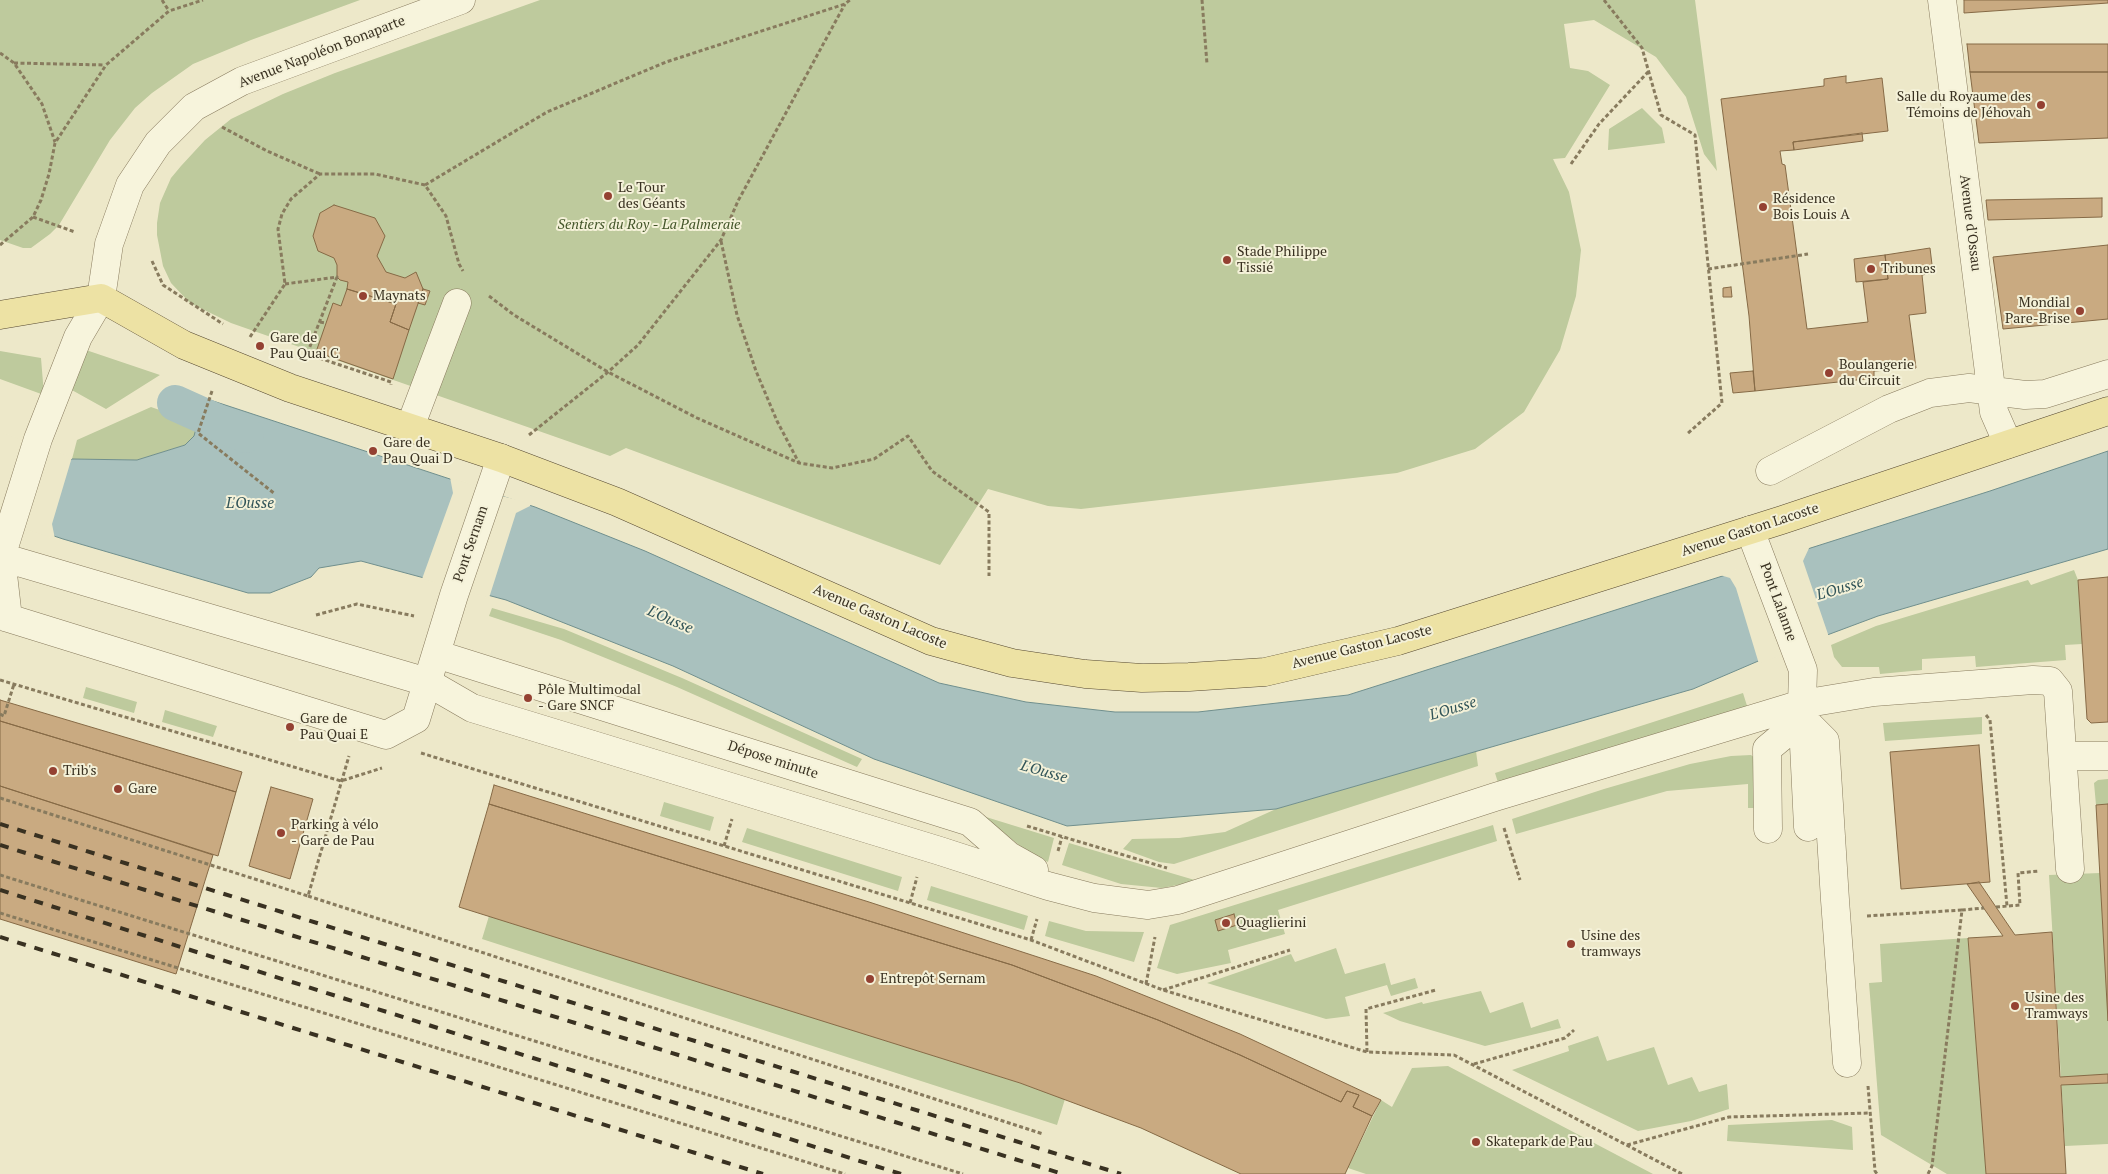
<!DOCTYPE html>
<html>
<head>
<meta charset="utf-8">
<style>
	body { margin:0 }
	canvas { display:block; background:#ede8c9 }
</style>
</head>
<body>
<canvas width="2108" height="1174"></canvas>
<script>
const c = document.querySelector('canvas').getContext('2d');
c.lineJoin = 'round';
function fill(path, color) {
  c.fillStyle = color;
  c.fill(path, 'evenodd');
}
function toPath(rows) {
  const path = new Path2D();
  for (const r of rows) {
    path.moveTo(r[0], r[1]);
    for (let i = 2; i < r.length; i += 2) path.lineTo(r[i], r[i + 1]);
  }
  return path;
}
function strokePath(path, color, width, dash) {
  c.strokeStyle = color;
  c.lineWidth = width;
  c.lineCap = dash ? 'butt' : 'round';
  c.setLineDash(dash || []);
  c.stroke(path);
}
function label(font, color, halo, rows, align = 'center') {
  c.font = font + ' "PT Serif",serif';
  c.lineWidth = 4;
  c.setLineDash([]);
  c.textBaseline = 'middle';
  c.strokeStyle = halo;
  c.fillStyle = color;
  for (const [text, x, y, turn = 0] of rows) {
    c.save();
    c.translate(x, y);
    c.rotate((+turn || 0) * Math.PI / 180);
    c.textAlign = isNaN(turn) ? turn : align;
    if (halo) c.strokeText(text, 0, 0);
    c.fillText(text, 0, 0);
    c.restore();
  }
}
fill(toPath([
	[0,0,360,0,251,40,193,64,152,93,135,108,110,140,59,225,50,234,31,248,23,248,0,240],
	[540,0,1695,0,1717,171,1704,154,1686,97,1656,57,1594,20,1564,24,1570,68,1588,71,1610,85,1565,158,1553,159,1569,192,1581,250,1576,296,1560,350,1524,412,1475,449,1397,473,1081,509,1048,506,988,489,940,565,626,448,610,456,231,323,190,303,171,283,163,266,157,235,157,223,160,203,171,178,181,166,205,140,231,119,283,94,335,73],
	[1642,108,1662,128,1665,143,1608,150,1609,129],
	[83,349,160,375,106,409,70,389],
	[0,351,41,358,44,395,0,379],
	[151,407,197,423,194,436,185,445,137,460,72,459,77,440],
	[2074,570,2078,580,2082,644,2065,645,2066,660,1976,667,1975,656,1922,659,1922,670,1880,674,1879,667,1842,667,1834,657,1831,645,1876,626,2028,580,2031,585],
	[492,608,564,629,682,678,862,759,857,767,677,687,561,640,489,616],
	[86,687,137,702,134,713,83,698],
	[1743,693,1748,709,1500,789,1495,773],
	[165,710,217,726,213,737,162,722],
	[1982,717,1982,734,1885,741,1883,723],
	[1476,751,1478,766,1174,864,1159,862,1123,849,1132,839,1179,838,1225,832,1276,809],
	[1751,755,1761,763,1757,808,1748,808,1748,784,1667,791,1516,834,1512,819,1604,789,1690,764,1731,756],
	[2108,779,2108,804,2096,805,2094,783,2098,780],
	[664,802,714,817,710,831,660,816],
	[986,817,1054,838,1048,862,1030,854,989,821],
	[1493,825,1497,841,1278,910,1285,934,1228,950,1231,963,1177,974,1157,968,1170,925],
	[747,828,902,877,898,891,742,842],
	[1069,843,1198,881,1162,888,1121,884,1062,865],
	[2100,873,2108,1021,2108,1144,2065,1146,2049,875],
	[931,886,1028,916,1024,930,927,900],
	[489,916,1020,1083,1065,1099,1057,1125,482,939],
	[1049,921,1086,931,1144,932,1134,962,1045,936],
	[1968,938,1986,1174,1947,1174,1881,1135,1869,983,1882,982,1880,944],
	[1336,948,1345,974,1385,963,1391,985,1415,978,1418,988,1391,996,1387,985,1345,997,1350,1016,1326,1019,1207,983,1291,954,1295,962],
	[1481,991,1490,1013,1523,1002,1531,1028,1558,1019,1561,1028,1485,1046,1400,1021,1383,1013,1422,1002,1423,1004],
	[1598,1036,1607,1061,1654,1047,1668,1085,1692,1077,1699,1092,1727,1084,1729,1109,1691,1121,1638,1131,1512,1070,1569,1051,1568,1046],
	[1448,1066,1653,1174,1366,1174,1348,1168,1381,1100,1392,1107,1412,1068],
	[1832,1120,1852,1127,1853,1150,1727,1141,1728,1125]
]), '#beca9d');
const water = toPath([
	[204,398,535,507,645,551,939,683,1026,702,1115,712,1198,712,1348,695,1990,491,2108,451,2108,549,1878,616,1763,659,1693,689,1276,809,1067,826,874,759,673,666,506,600,361,561,319,568,311,577,270,593,248,593,63,539,0,518,72,459,137,460,185,445,194,436,204,398]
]);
fill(water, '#a9c1be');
strokePath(water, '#708f8d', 1);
fill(toPath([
	[0,432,72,457,52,524,55,539,0,521],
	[450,477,476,486,489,493,531,503,530,506,516,513,489,598,422,579,453,493],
	[1810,546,1803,561,1829,637,1759,664,1736,588,1730,578,1720,575]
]), '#ede8c9');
strokePath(toPath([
	[175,403,246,435]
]), '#a9c1be', 36);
const building = toPath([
	[1964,0,2108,0,2108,3,1964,13,1964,0],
	[1967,44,2108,44,2108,72,1970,72,1967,44],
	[1970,72,2108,72,2108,138,1979,143,1970,72],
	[1846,76,1846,83,1882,78,1888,131,1793,142,1794,150,1780,151,1782,164,1785,165,1807,329,1868,322,1863,282,1888,279,1885,255,1930,248,1933,273,1922,275,1926,313,1909,315,1916,368,1874,371,1874,378,1866,379,1755,391,1749,316,1721,99,1824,86,1824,79,1846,76],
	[1862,133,1863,141,1794,150,1793,142,1862,133],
	[2102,198,2102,217,1988,220,1986,200,2102,198],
	[334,205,375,218,385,236,377,256,386,272,405,278,416,272,423,289,409,330,390,322,396,304,347,289,348,282,340,280,337,277,337,265,334,258,318,251,313,236,320,213,334,205],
	[2108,245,2108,319,2003,329,1993,257,2108,245],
	[1885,255,1888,279,1856,282,1854,259,1885,255],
	[1731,287,1732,297,1723,297,1723,288,1731,287],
	[347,289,396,304,390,322,409,330,393,379,316,352,333,303,341,306,347,289],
	[423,289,430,291,425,305,418,303,423,289],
	[1753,371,1755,391,1733,393,1730,373,1753,371],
	[2108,577,2108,722,2091,723,2087,719,2078,580,2108,577],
	[0,700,242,772,236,792,0,721,0,700],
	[0,721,236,792,218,856,0,786,0,721],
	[1979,745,1990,882,1901,889,1890,752,1979,745],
	[494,785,869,902,1096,976,1240,1034,1381,1100,1372,1116,1353,1107,1359,1095,1347,1091,1341,1102,1240,1055,1158,1020,1012,965,489,804,494,785],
	[0,786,213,855,176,974,0,919,0,786],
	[271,787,313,799,290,879,249,866,271,787],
	[489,804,1012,965,1158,1020,1240,1055,1341,1102,1347,1091,1359,1095,1353,1107,1372,1116,1345,1174,1241,1174,1141,1128,1020,1083,459,907,489,804],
	[2108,804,2108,1021,2096,805,2108,804],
	[1979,882,2015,935,2052,932,2060,1077,2108,1074,2108,1083,2061,1085,2066,1174,1986,1174,1968,938,2003,936,1967,884,1979,882],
	[1234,914,1237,925,1218,931,1215,920,1234,914]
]);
fill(building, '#c9aa81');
strokePath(building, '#866a46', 1);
const minor = toPath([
	[461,0,242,81,194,107,158,143,130,185,109,244,101,298,78,337,38,439,1,557,8,618,386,735,416,719,454,595,501,458],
	[1942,0,1994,412,2008,444],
	[410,427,457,303],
	[1770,471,1889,409,1930,393,1969,388,2025,395,2045,394,2108,374],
	[1750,530,1803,670,1802,704,1808,827],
	[1,557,427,682,472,708,940,851,1048,886,1094,898,1148,905,1178,900,1495,797,1802,704,1874,692,2033,680,2050,681,2058,691,2070,869],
	[436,654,970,822,1009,856,1034,870],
	[1803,719,1825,741,1835,900,1847,1063],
	[2063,756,2108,756],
	[1768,829,1767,749,1803,719]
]);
const major = toPath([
	[0,315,101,298,184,345,290,388,501,458,617,502,931,641,1012,663,1085,674,1142,678,1189,677,1265,672,1398,641,1782,520,2108,411]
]);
strokePath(minor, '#887b5e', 29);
strokePath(major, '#564932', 29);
strokePath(toPath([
	[162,0,169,11],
	[1202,0,1207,64],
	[1604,0,1642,48,1661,115,1695,135,1722,403,1687,434],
	[0,53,14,63,42,104,55,142],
	[14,63,105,65],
	[222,127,267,151,320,174],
	[1571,164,1599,124,1648,72],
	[425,185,547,112,666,62,845,4,850,0],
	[33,217,75,232],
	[721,241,737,315,756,371,777,421,799,463],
	[0,245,33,217,41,200,49,174,55,143,106,65,169,11,203,0],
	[152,261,163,285,223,324],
	[1708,269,1808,254],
	[285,284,337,277,307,354],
	[489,296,514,315,608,372,697,418,799,463,832,468,874,459,908,436,932,471,989,512,989,576],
	[320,322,326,323],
	[250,337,285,284,278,229,282,214,291,199,320,174,375,174,425,185,446,216,459,264,463,271],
	[307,354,391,382,391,385],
	[212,391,198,433,275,494],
	[529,435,608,372,638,345,721,240,738,201,845,4],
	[316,615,357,604,414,616],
	[0,680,341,781,382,768],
	[0,714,4,716,14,684],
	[1986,715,1990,720,2007,906],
	[421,753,1031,940,1163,990,1367,1052,1454,1055,1682,1174],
	[0,798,308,896,349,756],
	[1027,826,1167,868],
	[1504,828,1520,880],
	[724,846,732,819],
	[1058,851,1062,837],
	[0,875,963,1174],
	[308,896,1043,1134],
	[910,903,917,877],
	[1996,907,2020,905,2018,873,2039,871],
	[0,913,845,1174],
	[1867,916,1962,910],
	[1031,940,1037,919],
	[1146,984,1155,937],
	[1163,990,1290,950],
	[1367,1052,1366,1009,1436,990],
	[1474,1064,1565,1038,1574,1030],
	[1868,1086,1875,1171,1877,1174],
	[1627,1145,1729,1117,1869,1113],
	[1928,1174,1932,1166,1962,910,1984,908]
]), '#887b5e', 3, [4, 2.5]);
strokePath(minor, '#f7f4dc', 28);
strokePath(major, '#ede2a4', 28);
strokePath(toPath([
	[0,824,1121,1174],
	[0,845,1063,1174],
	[0,890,901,1174],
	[0,937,763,1174]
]), '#393121', 4, [9, 9]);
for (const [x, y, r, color] of [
	[2041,105,5,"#944132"],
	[608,196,5,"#944132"],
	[1763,207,5,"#944132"],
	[1227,260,5,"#944132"],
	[1871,269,5,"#944132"],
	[363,296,5,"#944132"],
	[2080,311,5,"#944132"],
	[260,346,5,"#944132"],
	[1829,373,5,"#944132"],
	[373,451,5,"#944132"],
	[528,698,5,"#944132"],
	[290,727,5,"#944132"],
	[53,771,5,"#944132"],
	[118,789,5,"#944132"],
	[281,833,5,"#944132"],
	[1226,923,5,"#944132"],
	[1571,944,5,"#944132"],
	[870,979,5,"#944132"],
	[2015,1006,5,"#944132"],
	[1476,1142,5,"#944132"]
]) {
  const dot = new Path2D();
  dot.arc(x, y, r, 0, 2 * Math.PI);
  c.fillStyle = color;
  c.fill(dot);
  strokePath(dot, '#f4f1d8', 2);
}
label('14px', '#393121', '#f4f1d8', [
	["Avenue Napoléon Bonaparte",322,52,-21],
	["Avenue d'Ossau",1970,223,83],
	["Avenue Gaston Lacoste",1750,530,-18],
	["Pont Sernam",471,544,-71],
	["Pont Lalanne",1778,602,70],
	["Avenue Gaston Lacoste",880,617,23],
	["Avenue Gaston Lacoste",1362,647,-14],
	["Dépose minute",773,760,18]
]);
label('14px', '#393121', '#f4f1d8', [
	["Salle du Royaume des",2031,97,"right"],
	["Témoins de Jéhovah",2031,113,"right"],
	["Le Tour",618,188],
	["des Géants",618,204],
	["Résidence",1773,199],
	["Bois Louis A",1773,215],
	["Stade Philippe",1237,252],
	["Tissié",1237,268],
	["Tribunes",1881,269],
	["Maynats",373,296],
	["Mondial",2070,303,"right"],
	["Pare-Brise",2070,319,"right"],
	["Gare de",270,338],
	["Pau Quai C",270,354],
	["Boulangerie",1839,365],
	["du Circuit",1839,381],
	["Gare de",383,443],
	["Pau Quai D",383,459],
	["Pôle Multimodal",538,690],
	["- Gare SNCF",538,706],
	["Gare de",300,719],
	["Pau Quai E",300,735],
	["Trib's",63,771],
	["Gare",128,789],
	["Parking à vélo",291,825],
	["- Gare de Pau",291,841],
	["Quaglierini",1236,923],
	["Usine des",1581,936],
	["tramways",1581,952],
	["Entrepôt Sernam",880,979],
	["Usine des",2025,998],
	["Tramways",2025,1014],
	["Skatepark de Pau",1486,1142]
], 'left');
label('italic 14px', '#435529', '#f4f1d8', [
	["Sentiers du Roy - La Palmeraie",649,225]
]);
label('italic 15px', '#315458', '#f4f1d8', [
	["L'Ousse",250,504],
	["L'Ousse",1840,589,-17],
	["L'Ousse",670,620,24],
	["L'Ousse",1453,709,-17],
	["L'Ousse",1044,772,16]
]);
</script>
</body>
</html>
